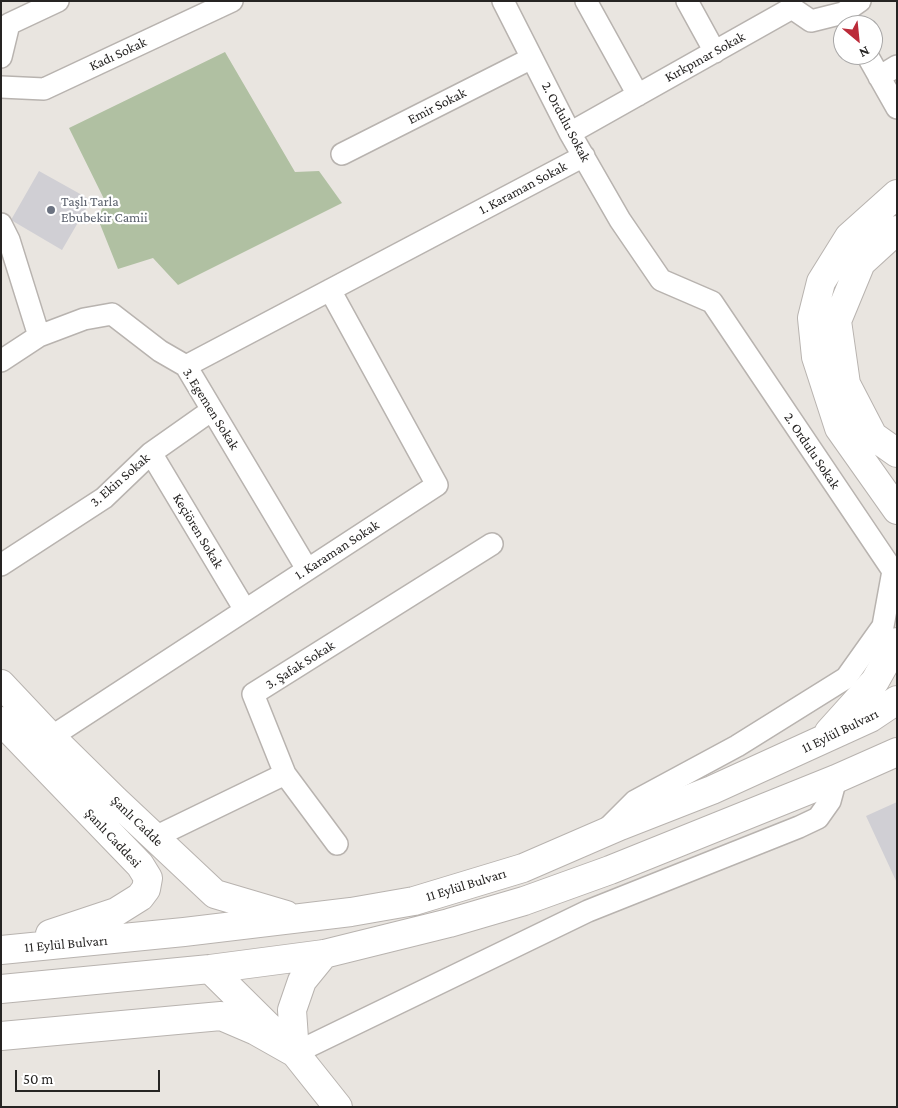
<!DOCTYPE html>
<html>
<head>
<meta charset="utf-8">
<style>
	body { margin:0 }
	#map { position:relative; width:898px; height:1108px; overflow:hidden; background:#e9e5e0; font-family:"Crimson Pro",serif }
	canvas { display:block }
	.frame { position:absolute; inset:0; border:2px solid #262423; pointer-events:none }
	.north { position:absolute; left:833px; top:15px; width:50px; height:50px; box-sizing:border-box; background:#fff; border:1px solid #a8a7a7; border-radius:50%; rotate:152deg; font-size:14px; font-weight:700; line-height:20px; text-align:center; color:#262423 }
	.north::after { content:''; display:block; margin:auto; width:18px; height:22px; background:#bb2b39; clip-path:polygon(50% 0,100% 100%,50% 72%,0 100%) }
	.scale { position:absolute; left:15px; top:1070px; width:145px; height:22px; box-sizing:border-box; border:2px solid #262423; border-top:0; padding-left:6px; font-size:15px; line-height:18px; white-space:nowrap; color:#262423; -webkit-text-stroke:4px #fff; paint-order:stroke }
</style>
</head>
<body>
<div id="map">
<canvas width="898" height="1108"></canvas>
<div class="frame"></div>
<div class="north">N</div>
<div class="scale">50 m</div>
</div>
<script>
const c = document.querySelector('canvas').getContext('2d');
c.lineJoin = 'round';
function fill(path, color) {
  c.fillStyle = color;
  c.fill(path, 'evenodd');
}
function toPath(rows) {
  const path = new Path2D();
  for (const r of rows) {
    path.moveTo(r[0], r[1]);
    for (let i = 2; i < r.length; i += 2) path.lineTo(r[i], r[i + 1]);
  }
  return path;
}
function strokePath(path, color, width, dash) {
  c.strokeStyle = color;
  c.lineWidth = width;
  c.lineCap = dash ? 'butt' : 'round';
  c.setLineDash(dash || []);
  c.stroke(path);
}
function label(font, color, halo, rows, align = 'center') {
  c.font = font + ' "Crimson Pro",serif';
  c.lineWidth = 4.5;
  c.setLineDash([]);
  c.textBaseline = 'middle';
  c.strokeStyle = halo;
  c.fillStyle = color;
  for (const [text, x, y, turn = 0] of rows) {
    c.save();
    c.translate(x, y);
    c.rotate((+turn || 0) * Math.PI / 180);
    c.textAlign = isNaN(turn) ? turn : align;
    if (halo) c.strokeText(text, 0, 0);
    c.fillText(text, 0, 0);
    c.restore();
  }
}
fill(toPath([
	[225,52,295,172,319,171,342,203,178,285,153,258,118,269,98,219,105,201,69,128]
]), '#b0c0a2');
fill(toPath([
	[39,171,91,200,62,250,11,220],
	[897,802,897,883,866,816]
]), '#d0cfd4');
const minor = toPath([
	[503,1,570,133,620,220,661,280,712,302,893,571,883,626,846,678,737,746,635,801,607,829],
	[586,1,638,95],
	[687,1,715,52],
	[867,55,897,108],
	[1,57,9,24,58,1],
	[879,77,897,66],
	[1,87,44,89,232,1],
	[570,133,792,8,811,21,843,13,860,1],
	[342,154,532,58],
	[1,224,9,240,39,336],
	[1,361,39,336,84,319,112,314,160,351,186,366,307,569],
	[186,366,584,156],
	[151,453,245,610],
	[1,565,104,498,151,453,212,410],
	[51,737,437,485,330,290],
	[285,774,337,844],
	[153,838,285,774,253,694,492,544],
	[295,1053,588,911,799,827,818,818,830,801,836,779]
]);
const major = toPath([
	[897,194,849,237,821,282,812,318,816,357,839,428,897,510],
	[897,230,861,263,837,321,846,384,873,436,897,453],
	[1,684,51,737,115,800,215,894,286,915],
	[1,721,140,865,148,878,146,889,140,897,116,912,50,934],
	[829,732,875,681,897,642],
	[1,950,184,932,351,912,414,901,523,868,620,826,712,790,870,718,897,700],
	[210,969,295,1053,338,1107],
	[1,989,210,969,324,954,449,923,524,901,610,870,836,779,897,752],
	[1,1036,221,1016,256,1031,295,1053],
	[295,1053,292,1010,302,981,324,954]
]);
strokePath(minor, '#b8b3af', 24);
strokePath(major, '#b8b3af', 30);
strokePath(minor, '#fff', 21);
strokePath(major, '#fff', 28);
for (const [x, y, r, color] of [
	[51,210,5,"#6b7280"]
]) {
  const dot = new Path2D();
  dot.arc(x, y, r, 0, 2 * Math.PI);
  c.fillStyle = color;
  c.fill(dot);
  strokePath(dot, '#fff', 2);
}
label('14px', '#262423', '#fff', [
	["Kadı Sokak",118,54,-25],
	["Kırkpınar Sokak",705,57,-29],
	["Emir Sokak",437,106,-27],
	["2. Ordulu Sokak",566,122,62],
	["1. Karaman Sokak",523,188,-28],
	["3. Egemen Sokak",211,409,58],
	["2. Ordulu Sokak",812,451,56],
	["3. Ekin Sokak",120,480,-41],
	["Keçiören Sokak",198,531,59],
	["1. Karaman Sokak",337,550,-33],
	["3. Şafak Sokak",300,665,-32],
	["11 Eylül Bulvarı",840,731,-26],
	["Şanlı Cadde",137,821,44],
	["Şanlı Caddesi",113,838,47],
	["11 Eylül Bulvarı",466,885,-17],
	["11 Eylül Bulvarı",66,944,-5]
]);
label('14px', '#5b616d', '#fff', [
	["Taşlı Tarla",61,202],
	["Ebubekir Camii",61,218]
], 'left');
</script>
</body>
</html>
